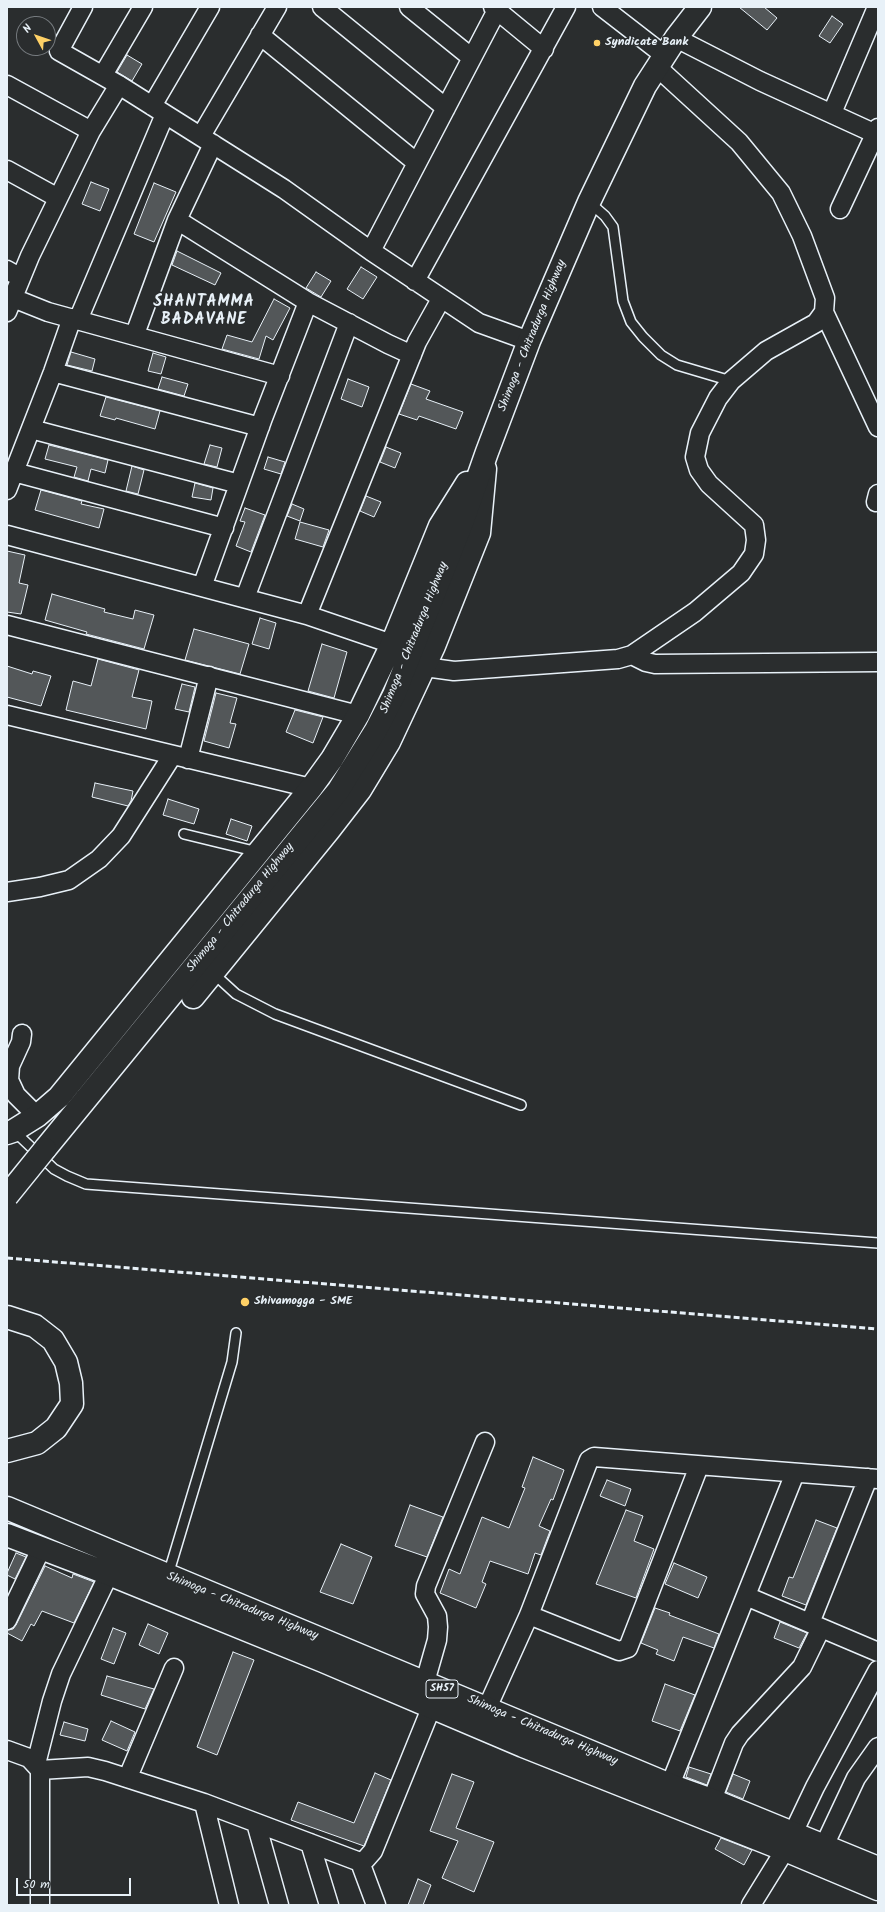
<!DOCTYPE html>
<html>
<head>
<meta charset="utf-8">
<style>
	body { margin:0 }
	#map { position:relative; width:885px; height:1912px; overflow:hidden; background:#2a2d2e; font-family:Kalam,sans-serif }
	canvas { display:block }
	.frame { position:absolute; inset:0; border:8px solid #e8f1f8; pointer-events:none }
	.north { position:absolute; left:16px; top:16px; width:40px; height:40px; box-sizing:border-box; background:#2a2d2e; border:1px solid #767b7f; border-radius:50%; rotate:310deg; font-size:11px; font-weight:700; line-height:16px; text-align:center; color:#e8f1f8 }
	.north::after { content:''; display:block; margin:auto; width:14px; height:18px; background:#ffd166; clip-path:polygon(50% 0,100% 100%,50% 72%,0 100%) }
	.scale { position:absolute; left:16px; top:1878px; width:115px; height:18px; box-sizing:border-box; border:2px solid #e8f1f8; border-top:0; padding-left:5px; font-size:12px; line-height:14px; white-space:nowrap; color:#e8f1f8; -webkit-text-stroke:3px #2a2d2e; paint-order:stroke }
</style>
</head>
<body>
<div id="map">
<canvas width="885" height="1912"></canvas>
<div class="frame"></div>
<div class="north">N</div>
<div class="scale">50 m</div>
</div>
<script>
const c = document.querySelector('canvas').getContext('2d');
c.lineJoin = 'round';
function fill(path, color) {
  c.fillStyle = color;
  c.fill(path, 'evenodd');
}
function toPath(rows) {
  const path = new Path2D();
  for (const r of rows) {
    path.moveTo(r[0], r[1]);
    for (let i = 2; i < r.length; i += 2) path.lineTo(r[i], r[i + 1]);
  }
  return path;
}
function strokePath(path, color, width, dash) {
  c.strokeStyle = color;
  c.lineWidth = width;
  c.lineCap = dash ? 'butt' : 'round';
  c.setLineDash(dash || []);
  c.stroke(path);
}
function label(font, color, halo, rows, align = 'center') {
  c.font = font + ' Kalam,sans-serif';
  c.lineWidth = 3;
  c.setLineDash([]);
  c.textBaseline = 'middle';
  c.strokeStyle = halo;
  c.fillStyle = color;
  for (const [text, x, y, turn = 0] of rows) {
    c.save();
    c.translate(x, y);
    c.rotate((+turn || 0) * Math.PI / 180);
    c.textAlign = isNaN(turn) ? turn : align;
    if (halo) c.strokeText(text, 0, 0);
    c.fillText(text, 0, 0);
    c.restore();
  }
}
const building = toPath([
	[739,7,764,7,777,18,767,30,739,7],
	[832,16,843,24,830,43,819,36,832,16],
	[127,55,142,64,132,81,117,72,127,55],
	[91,182,109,189,100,211,82,204,91,182],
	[154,183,176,192,154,242,134,234,154,183],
	[177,251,221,273,215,285,172,265,177,251],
	[361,267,377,277,363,299,347,289,361,267],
	[316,272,331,281,321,297,306,288,316,272],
	[274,299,290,308,273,340,266,336,259,359,222,349,227,335,252,342,274,299],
	[71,352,95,359,92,371,67,365,71,352],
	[153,353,166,357,161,374,148,371,153,353],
	[162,377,188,384,184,396,158,389,162,377],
	[348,379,369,387,362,407,341,399,348,379],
	[411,384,430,391,426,399,463,412,456,429,419,416,417,420,399,414,411,384],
	[106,397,160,411,155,429,116,418,115,420,100,416,106,397],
	[49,445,108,460,105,473,91,469,88,481,74,477,77,467,45,459,49,445],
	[210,445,222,448,217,467,204,464,210,445],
	[386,447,401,453,395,468,380,462,386,447],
	[268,457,285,462,281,474,264,469,268,457],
	[132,466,144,470,138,494,126,491,132,466],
	[195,483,213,488,211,500,192,497,195,483],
	[41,490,82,501,81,504,104,509,99,528,35,510,41,490],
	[366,496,381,502,374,517,360,511,366,496],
	[292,504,304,509,300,521,287,516,292,504],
	[245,508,265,515,251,552,236,546,245,522,240,521,245,508],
	[300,522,329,530,323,547,295,539,300,522],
	[7,551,25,555,19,583,28,585,21,614,7,612,7,551],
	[52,594,105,609,104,612,133,619,135,610,154,615,144,649,86,634,87,632,45,620,52,594],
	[260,618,276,623,269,649,252,644,260,618],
	[194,629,249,644,240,674,185,660,194,629],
	[322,644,347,652,334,698,308,691,322,644],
	[98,659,139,670,132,697,152,701,146,729,66,710,73,681,91,686,98,659],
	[7,666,32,674,33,671,51,676,41,706,7,697,7,666],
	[182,684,195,687,189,712,175,709,182,684],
	[216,693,237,698,230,723,236,724,229,748,204,741,216,693],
	[295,710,323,717,313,743,286,732,295,710],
	[95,783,133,791,131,801,128,806,92,797,95,783],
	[168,799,199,809,194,824,163,815,168,799],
	[231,819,252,826,247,841,226,834,231,819],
	[533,1457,564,1470,553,1500,551,1499,539,1526,550,1531,541,1555,535,1553,528,1574,490,1561,482,1582,486,1584,476,1608,440,1593,449,1569,460,1574,482,1517,509,1528,525,1488,522,1487,533,1457],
	[607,1480,631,1489,625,1506,600,1496,607,1480],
	[410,1505,443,1517,427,1557,395,1546,410,1505],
	[626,1510,643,1516,634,1541,654,1549,636,1598,596,1584,626,1510],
	[816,1520,837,1528,806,1605,782,1596,789,1577,793,1578,816,1520],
	[341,1544,372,1557,353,1604,320,1592,341,1544],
	[16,1553,26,1557,15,1579,7,1575,7,1573,16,1553],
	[674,1563,707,1577,698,1598,665,1584,674,1563],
	[45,1566,72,1578,73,1574,94,1582,74,1623,42,1611,34,1626,31,1624,22,1641,7,1633,7,1630,13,1629,16,1625,45,1566],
	[655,1608,670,1613,669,1615,719,1634,714,1648,683,1637,674,1661,656,1654,658,1650,641,1643,655,1608],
	[780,1622,807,1633,799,1648,774,1638,780,1622],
	[148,1624,168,1633,159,1654,139,1645,148,1624],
	[113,1628,126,1633,114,1664,101,1659,113,1628],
	[233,1652,254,1660,217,1755,197,1747,233,1652],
	[107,1676,154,1689,145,1709,101,1695,107,1676],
	[665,1684,695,1695,680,1731,652,1721,665,1684],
	[111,1721,135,1732,127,1751,102,1740,111,1721],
	[64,1722,88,1729,85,1741,60,1735,64,1722],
	[689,1767,711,1774,707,1785,686,1777,689,1767],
	[375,1773,391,1780,364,1846,291,1820,298,1802,354,1823,375,1773],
	[452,1774,474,1782,456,1828,494,1842,474,1892,442,1878,458,1841,430,1831,452,1774],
	[733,1774,750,1781,743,1799,726,1792,733,1774],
	[721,1838,752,1850,744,1865,715,1849,721,1838],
	[418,1879,431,1885,423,1905,408,1905,418,1879]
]);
fill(building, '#535759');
strokePath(building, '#e8f1f8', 1);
const service = toPath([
	[589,202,605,216,613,227,623,301,631,322,643,337,661,355,677,365,731,381],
	[184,834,258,852],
	[213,973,236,994,275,1014,521,1105],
	[14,1131,54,1169,67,1176,86,1184,878,1243],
	[168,1575,232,1362,236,1333]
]);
const minor = toPath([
	[83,7,59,51,119,85,284,189,371,251,479,323,529,341],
	[322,7,446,108],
	[409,7,472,58],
	[493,7,544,49],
	[602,7,664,55],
	[260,35,417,163],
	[676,38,760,81,878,135],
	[103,75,143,7],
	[7,85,91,131],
	[152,106,210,7],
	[832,113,877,7],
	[201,136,277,7],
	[7,170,58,198],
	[840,209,878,128],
	[177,220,308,302,388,344,412,355],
	[371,251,497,10],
	[7,270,21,278],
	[415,281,566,7],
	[13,298,48,312,280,376],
	[7,312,30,256,91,131,119,85],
	[824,312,878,427],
	[78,320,165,114],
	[135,334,177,220,213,144],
	[53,372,260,427],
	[31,429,239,484],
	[14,472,224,528],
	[7,490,53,372,72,318],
	[876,502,878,494],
	[7,535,307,615,392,644],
	[202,587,263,418,308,302],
	[245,598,349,323],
	[307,615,417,342,441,299],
	[7,625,358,715],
	[632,655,646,662,655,664,878,662],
	[425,667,454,671,618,659,632,655,695,612,741,573,754,554,756,540,754,525,709,484,699,470,695,457,700,433,718,398,731,381,766,351,816,323,824,312,825,298,802,236,781,193,739,142,657,67],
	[7,715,311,788],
	[188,759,209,676],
	[7,892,40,887,69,880,99,859,121,836,172,756],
	[22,1034,21,1042,10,1066,9,1080,16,1095,37,1116],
	[746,1596,878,1652],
	[529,1615,619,1651,628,1648,699,1466],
	[7,1620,42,1547],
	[810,1623,868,1478],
	[425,1682,437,1640,438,1627,437,1616,425,1594,426,1586,485,1442],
	[487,1708,529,1615,587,1465,589,1460,594,1457,878,1479],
	[7,1750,29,1758,40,1770,40,1905],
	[36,1764,52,1701,61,1674,109,1574],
	[40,1770,88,1767,105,1771,204,1803,360,1862,366,1859,373,1851,436,1696],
	[128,1777,174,1668],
	[670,1785,795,1473],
	[712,1800,734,1743,740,1734,802,1667,821,1628],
	[204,1803,229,1905],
	[256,1823,279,1905],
	[310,1843,329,1905],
	[824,1846,856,1778,878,1747],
	[360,1862,376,1905],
	[751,1905,785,1850,815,1787,878,1670]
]);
const tertiary = toPath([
	[193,997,329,830,360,790,389,742,434,646,479,533,485,469]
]);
const primary = toPath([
	[7,1133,13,1131,37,1116,59,1097,311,788,332,759,358,715,392,644,440,526,467,483],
	[45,1149,338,791,376,730,394,695,462,523,487,452,529,341,589,202,645,86,676,38,700,7],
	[7,1317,35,1326,53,1340,66,1362,71,1383,72,1404,56,1428,37,1443,7,1451],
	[7,1508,670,1785,712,1800,878,1868],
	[7,1535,109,1574,323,1661,523,1746,785,1850,878,1889]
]);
strokePath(service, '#e8f1f8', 12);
strokePath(minor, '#e8f1f8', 21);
strokePath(tertiary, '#e8f1f8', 25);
strokePath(primary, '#e8f1f8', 25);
strokePath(service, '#2a2d2e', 9);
strokePath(minor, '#2a2d2e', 18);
strokePath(tertiary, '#2a2d2e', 22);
strokePath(primary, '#2a2d2e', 22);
strokePath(toPath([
	[7,1258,878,1329]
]), '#e8f1f8', 3, [6, 3]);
const primaryBridge = toPath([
	[7,1196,45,1149]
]);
strokePath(primaryBridge, '#e8f1f8', 25, []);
strokePath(primaryBridge, '#2a2d2e', 22);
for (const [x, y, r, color] of [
	[597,43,4,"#ffd166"],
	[245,1302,5,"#ffd166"]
]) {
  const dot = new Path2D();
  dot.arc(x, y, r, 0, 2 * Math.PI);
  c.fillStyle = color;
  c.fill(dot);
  strokePath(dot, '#2a2d2e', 1.5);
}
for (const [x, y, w] of [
	[442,1689,32]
]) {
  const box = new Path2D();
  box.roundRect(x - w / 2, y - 9, w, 18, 3);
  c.fillStyle = '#2a2d2e';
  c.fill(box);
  strokePath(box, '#e8f1f8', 1);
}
label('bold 11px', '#e8f1f8', null, [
	["SH57",442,1689]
]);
label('bold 12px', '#e8f1f8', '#2a2d2e', [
	["Syndicate Bank",605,43],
	["Shivamogga - SME",254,1302]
], 'left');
label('12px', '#e8f1f8', '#2a2d2e', [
	["Shimoga - Chitradurga Highway",533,336,-68],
	["Shimoga - Chitradurga Highway",415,638,-68],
	["Shimoga - Chitradurga Highway",241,908,-51],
	["Shimoga - Chitradurga Highway",242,1607,22],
	["Shimoga - Chitradurga Highway",542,1731,23]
]);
c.letterSpacing = '1px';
label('bold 16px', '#e8f1f8', '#2a2d2e', [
	["SHANTAMMA",204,303],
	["BADAVANE",204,321]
]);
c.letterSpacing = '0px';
</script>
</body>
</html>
